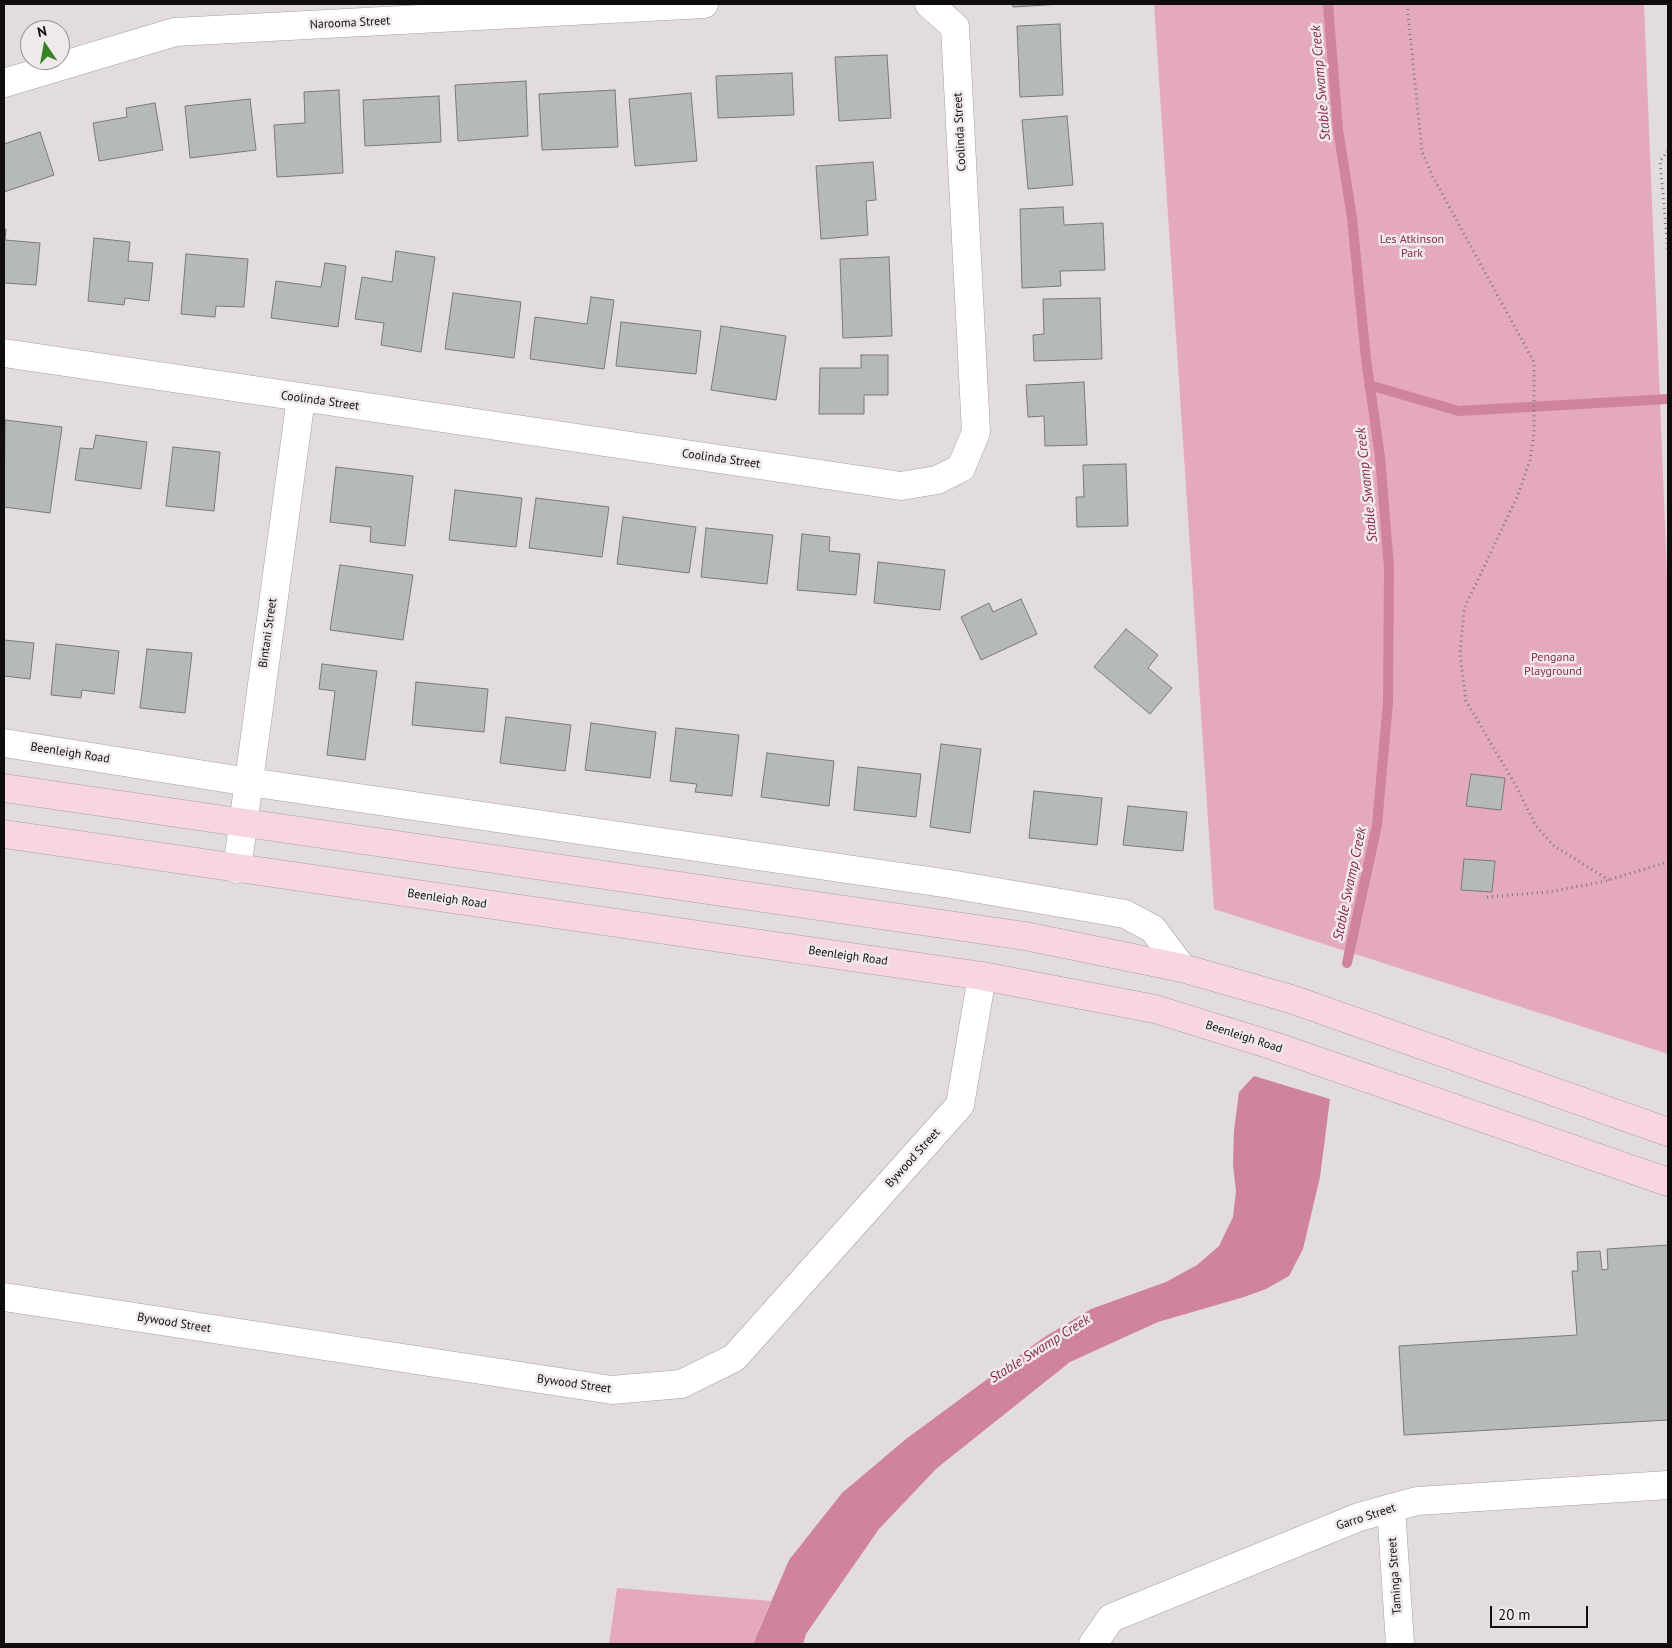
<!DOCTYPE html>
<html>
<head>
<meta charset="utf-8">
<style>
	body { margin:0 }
	#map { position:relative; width:1672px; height:1648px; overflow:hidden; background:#e3dcde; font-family:"PT Sans",sans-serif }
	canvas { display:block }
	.frame { position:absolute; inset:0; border:5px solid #0f0d0d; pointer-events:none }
	.north { position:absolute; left:20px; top:20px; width:50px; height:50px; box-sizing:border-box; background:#f0e9eb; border:1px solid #969192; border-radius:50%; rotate:348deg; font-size:14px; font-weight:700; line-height:20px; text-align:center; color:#0f0d0d }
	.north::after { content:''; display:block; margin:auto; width:18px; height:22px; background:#378128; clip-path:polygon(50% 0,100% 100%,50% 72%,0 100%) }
	.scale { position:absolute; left:1490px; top:1606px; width:98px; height:22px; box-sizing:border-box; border:2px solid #0f0d0d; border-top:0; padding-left:6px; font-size:15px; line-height:18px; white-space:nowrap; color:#0f0d0d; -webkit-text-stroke:4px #f0e9eb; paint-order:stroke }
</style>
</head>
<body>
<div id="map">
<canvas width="1672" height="1648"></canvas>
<div class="frame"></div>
<div class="north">N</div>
<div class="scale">20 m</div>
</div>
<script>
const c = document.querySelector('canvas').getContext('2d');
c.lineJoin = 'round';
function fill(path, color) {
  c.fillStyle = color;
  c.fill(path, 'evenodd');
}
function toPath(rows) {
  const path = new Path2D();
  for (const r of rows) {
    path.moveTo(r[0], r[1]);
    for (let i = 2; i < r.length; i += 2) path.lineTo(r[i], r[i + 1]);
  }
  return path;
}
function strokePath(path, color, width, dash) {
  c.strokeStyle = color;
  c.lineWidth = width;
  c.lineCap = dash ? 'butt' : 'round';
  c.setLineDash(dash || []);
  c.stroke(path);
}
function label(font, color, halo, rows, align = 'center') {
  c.font = font + ' "PT Sans",sans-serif';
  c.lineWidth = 5;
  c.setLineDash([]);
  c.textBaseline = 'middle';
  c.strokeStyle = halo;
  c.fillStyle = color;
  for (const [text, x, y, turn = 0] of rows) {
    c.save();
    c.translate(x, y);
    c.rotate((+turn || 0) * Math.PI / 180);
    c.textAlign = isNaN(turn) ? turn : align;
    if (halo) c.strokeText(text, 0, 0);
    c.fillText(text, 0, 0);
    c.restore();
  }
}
fill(toPath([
	[1154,4,1644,4,1668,599,1668,1054,1214,909],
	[617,1588,771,1601,753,1644,609,1644]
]), '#e5a9bd');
fill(toPath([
	[1254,1076,1330,1099,1320,1177,1303,1249,1289,1276,1266,1289,1244,1297,1158,1322,1070,1362,937,1468,879,1529,806,1634,803,1644,753,1644,789,1560,842,1493,906,1439,1043,1338,1091,1309,1166,1282,1197,1265,1219,1246,1233,1217,1236,1191,1233,1165,1234,1131,1239,1092]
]), '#d0839e');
strokePath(toPath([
	[1328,4,1338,129,1352,218,1366,359,1380,457,1389,568,1388,702,1377,825,1347,963],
	[1369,385,1459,411,1668,399]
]), '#d0839e', 10);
const building = toPath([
	[1012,4,1062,4,1013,7,1012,4],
	[1060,24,1063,95,1020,97,1017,26,1060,24],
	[887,55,891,118,839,121,835,57,887,55],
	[792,73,794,115,718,118,716,76,792,73],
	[526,81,528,136,458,141,455,85,526,81],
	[339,90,343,173,277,177,274,125,305,123,304,92,339,90],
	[615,90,618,147,542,150,539,94,615,90],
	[691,93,697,161,635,166,629,99,691,93],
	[439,96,441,142,365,146,363,100,439,96],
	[250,99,256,150,190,158,185,106,250,99],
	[155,103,163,150,99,161,93,123,127,117,126,108,155,103],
	[1067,116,1073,185,1028,189,1022,120,1067,116],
	[40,132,54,175,4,192,4,144,40,132],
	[873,162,876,200,866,201,868,235,821,239,816,166,873,162],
	[1063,207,1064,225,1103,223,1105,270,1060,271,1061,286,1022,288,1020,209,1063,207],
	[4,229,6,229,5,240,40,243,36,285,4,283,4,229],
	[94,238,130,242,128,261,153,263,149,301,125,298,124,305,88,301,94,238],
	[396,251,435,257,421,352,381,345,384,323,355,319,362,277,392,282,396,251],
	[186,254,248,259,244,307,216,306,215,317,181,314,186,254],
	[889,257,892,336,843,338,840,259,889,257],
	[325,263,346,266,338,327,271,318,276,281,321,287,325,263],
	[453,293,521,302,514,358,445,349,453,293],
	[591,297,614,300,604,369,530,359,535,317,587,324,591,297],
	[1100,298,1102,359,1034,361,1033,335,1044,334,1043,299,1100,298],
	[621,322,701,331,696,374,616,366,621,322],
	[721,326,786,336,776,400,711,390,721,326],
	[861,355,888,355,888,395,864,395,864,414,819,414,820,368,861,368,861,355],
	[1084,382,1087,445,1045,446,1044,416,1028,417,1026,385,1084,382],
	[5,420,62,427,50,513,4,507,5,420],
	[96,435,147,442,141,489,75,480,80,448,93,449,96,435],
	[173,447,220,452,214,511,166,506,173,447],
	[1126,464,1128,526,1077,527,1076,497,1084,497,1083,465,1126,464],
	[336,467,413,476,405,546,370,542,371,527,330,522,336,467],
	[455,490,522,498,516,547,449,540,455,490],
	[536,498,609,507,602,557,529,548,536,498],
	[623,517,696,527,689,573,617,564,623,517],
	[706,528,773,535,767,584,701,577,706,528],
	[802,534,830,537,829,551,860,554,856,595,797,590,802,534],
	[878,562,945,570,940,610,874,603,878,562],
	[340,565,413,575,403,640,330,630,340,565],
	[1021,599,1037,634,981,660,961,617,989,603,993,612,1021,599],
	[1126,629,1158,655,1148,668,1172,688,1150,714,1094,667,1126,629],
	[4,640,34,643,30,679,4,676,4,640],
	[56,644,119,651,114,694,82,690,81,698,51,695,56,644],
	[147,649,192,653,185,713,140,708,147,649],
	[322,664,377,671,365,760,327,755,335,691,319,689,322,664],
	[416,682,488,689,484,732,412,725,416,682],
	[506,717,571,725,565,771,500,763,506,717],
	[591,723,656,732,650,778,585,770,591,723],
	[676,728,739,735,732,796,695,792,697,784,670,781,676,728],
	[941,744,981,749,970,833,930,827,941,744],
	[767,753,834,761,829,806,761,797,767,753],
	[858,767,921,774,916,817,854,810,858,767],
	[1471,774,1505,778,1501,810,1466,806,1471,774],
	[1034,791,1102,798,1097,845,1029,838,1034,791],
	[1128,806,1187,812,1183,851,1123,845,1128,806],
	[1464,859,1495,861,1492,892,1461,890,1464,859],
	[1668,1245,1668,1420,1404,1435,1399,1346,1577,1335,1572,1271,1578,1271,1577,1252,1600,1251,1602,1270,1608,1269,1607,1249,1668,1245]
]);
fill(building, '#b6bab6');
strokePath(building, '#777b76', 1);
const street = toPath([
	[4,83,175,32,704,4],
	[4,353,901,486,937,480,961,468,976,432,955,27,929,4],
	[4,743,249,782,950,884,1125,914,1153,929,1182,968],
	[237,869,301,398],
	[4,1297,612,1390,681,1384,734,1358,960,1105,982,976],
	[1391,1508,1400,1644],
	[1093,1644,1111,1618,1359,1517,1391,1508,1417,1501,1668,1485]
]);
const secondary = toPath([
	[4,788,1025,936,1182,968,1291,999,1668,1132],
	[4,834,982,976,1155,1009,1274,1046,1668,1182]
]);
strokePath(street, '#a6a0a2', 29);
strokePath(secondary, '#a6a0a2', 29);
strokePath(toPath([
	[1407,4,1422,152,1433,177,1534,362,1534,432,1530,460,1518,495,1464,609,1460,655,1466,701,1516,786,1536,826,1554,846,1609,880],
	[1668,151,1660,161,1668,251],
	[1487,897,1548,892,1602,882,1668,862]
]), '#7c7879', 3, [1, 4]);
strokePath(street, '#fff', 28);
strokePath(secondary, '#f8d5e2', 28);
label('12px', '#0f0d0d', '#f0e9eb', [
	["Narooma Street",350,23,-3],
	["Coolinda Street",960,132,-93],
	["Coolinda Street",320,401,8],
	["Coolinda Street",721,459,8],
	["Bintani Street",268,633,-82],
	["Beenleigh Road",70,753,9],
	["Beenleigh Road",447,899,8],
	["Beenleigh Road",848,956,8],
	["Beenleigh Road",1244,1037,18],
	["Bywood Street",913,1158,-48],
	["Bywood Street",174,1323,9],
	["Bywood Street",574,1384,8],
	["Garro Street",1366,1517,-18],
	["Taminga Street",1395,1576,-94]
]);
label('12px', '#892e54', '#f0e9eb', [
	["Les Atkinson",1412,240],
	["Park",1412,254],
	["Pengana",1553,658],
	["Playground",1553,672]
]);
label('italic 14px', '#83294f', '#f0e9eb', [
	["Stable Swamp Creek",1321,83,-95],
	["Stable Swamp Creek",1367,485,-96],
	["Stable Swamp Creek",1350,884,-78],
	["Stable Swamp Creek",1040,1349,-32]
]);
</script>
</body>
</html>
